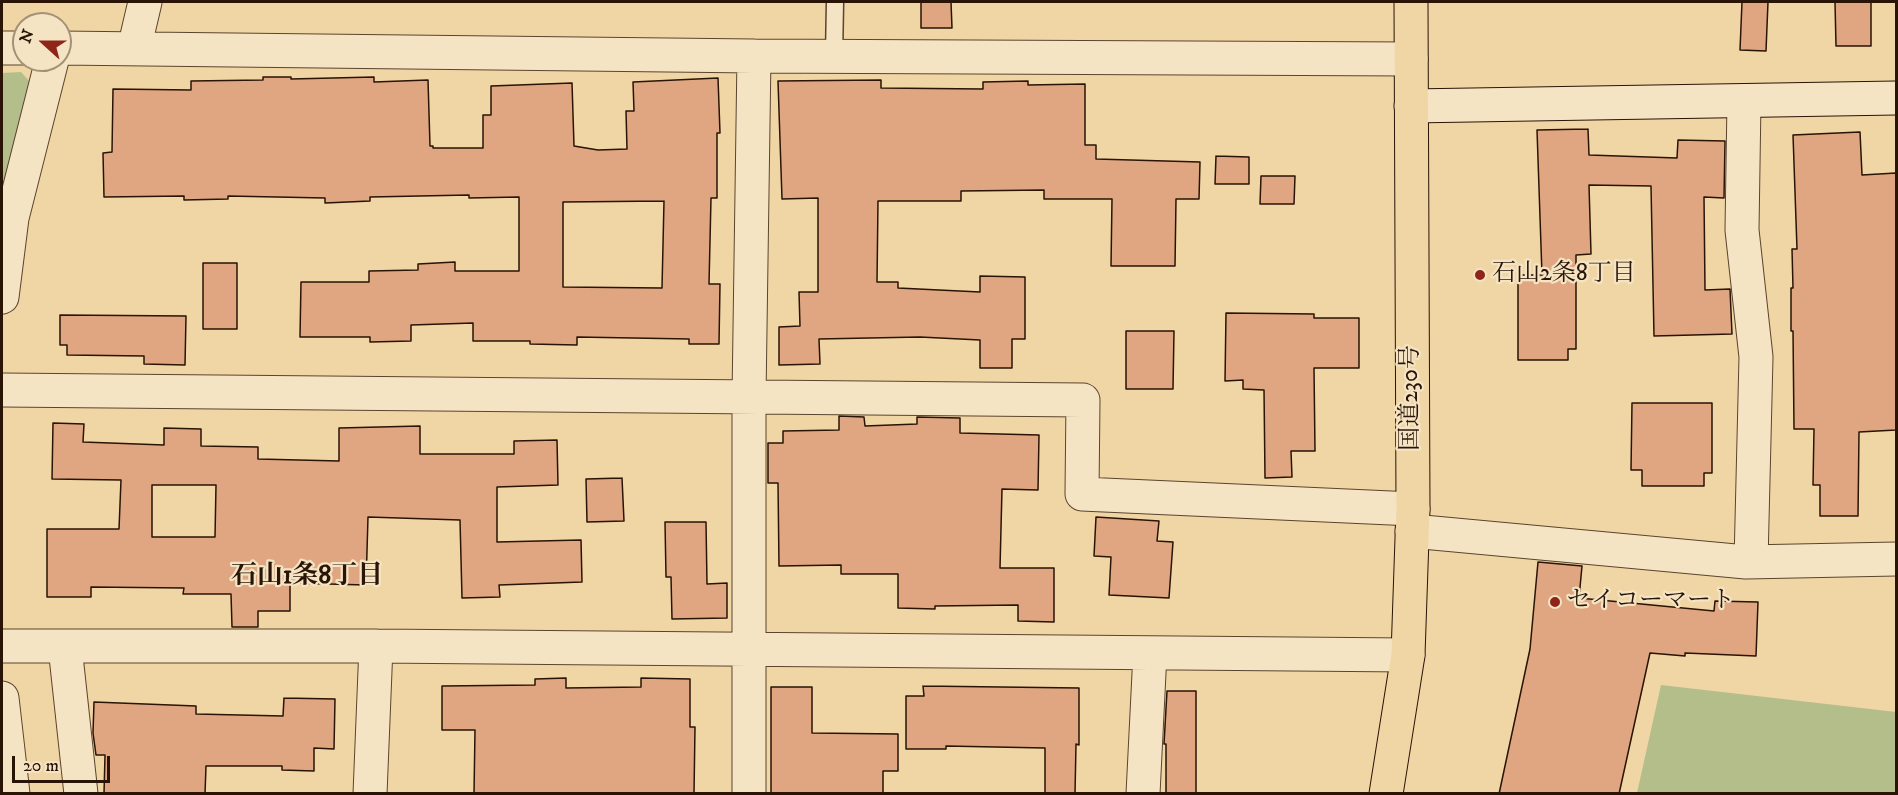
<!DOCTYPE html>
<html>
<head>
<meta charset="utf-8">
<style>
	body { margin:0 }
	#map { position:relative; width:1898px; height:795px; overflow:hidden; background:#f0d5a5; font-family:"IM FELL DW Pica",serif }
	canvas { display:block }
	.frame { position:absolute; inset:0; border:3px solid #291406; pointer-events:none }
	.north { position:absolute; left:12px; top:12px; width:60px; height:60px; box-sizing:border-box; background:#f5e4c4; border:2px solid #a39178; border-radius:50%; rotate:291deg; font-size:16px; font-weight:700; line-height:24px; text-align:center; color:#291406 }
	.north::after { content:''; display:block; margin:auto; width:21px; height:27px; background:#8f2418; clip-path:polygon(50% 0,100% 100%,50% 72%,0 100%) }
	.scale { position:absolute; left:12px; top:756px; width:98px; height:27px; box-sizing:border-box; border:3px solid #291406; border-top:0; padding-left:8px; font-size:18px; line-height:21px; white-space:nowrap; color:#291406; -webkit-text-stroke:4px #f5e4c4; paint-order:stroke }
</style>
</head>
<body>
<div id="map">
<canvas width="1898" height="795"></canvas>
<div class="frame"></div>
<div class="north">N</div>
<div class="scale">20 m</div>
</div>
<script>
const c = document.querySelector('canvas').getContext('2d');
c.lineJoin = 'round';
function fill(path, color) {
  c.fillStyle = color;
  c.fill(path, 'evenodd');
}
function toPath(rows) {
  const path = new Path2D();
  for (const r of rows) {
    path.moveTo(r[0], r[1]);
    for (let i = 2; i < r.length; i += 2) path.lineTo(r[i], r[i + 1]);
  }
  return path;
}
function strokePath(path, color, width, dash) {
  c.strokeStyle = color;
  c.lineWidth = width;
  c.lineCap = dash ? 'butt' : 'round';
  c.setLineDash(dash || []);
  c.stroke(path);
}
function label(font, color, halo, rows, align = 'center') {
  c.font = font + ' "IM FELL DW Pica","Noto Serif JP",serif';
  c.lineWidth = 4.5;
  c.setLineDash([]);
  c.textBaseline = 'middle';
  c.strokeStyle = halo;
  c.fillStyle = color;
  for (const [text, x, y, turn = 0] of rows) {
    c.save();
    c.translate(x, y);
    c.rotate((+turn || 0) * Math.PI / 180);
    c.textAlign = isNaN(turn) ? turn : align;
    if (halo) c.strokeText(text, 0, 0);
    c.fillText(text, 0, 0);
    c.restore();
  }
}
fill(toPath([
	[21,72,31,83,2,198,2,73],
	[1661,685,1896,712,1896,793,1637,793]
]), '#b4be8b');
const building = toPath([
	[921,2,951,2,952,28,921,28,921,2],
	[1742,2,1768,2,1766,51,1740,50,1742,2],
	[1835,2,1871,2,1871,46,1836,46,1835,2],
	[263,77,291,77,291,79,374,77,374,82,428,80,430,146,433,146,433,148,483,148,483,115,491,115,491,86,572,83,574,146,598,150,627,149,626,111,634,111,633,82,718,78,720,133,717,133,717,198,711,198,709,284,720,284,719,344,689,344,689,339,577,337,577,345,530,344,530,341,473,341,473,323,411,325,411,341,370,342,370,337,300,337,301,282,369,282,369,271,418,270,418,264,455,262,455,271,519,271,519,197,469,198,469,195,370,197,370,201,325,203,325,198,228,196,228,199,184,200,184,196,104,197,103,153,112,152,113,89,191,90,191,81,263,80,263,77],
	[664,201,662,288,563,287,563,202,664,201],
	[881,80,881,88,983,89,983,82,1028,81,1028,85,1085,84,1085,145,1096,145,1096,159,1200,162,1199,199,1176,199,1175,266,1111,266,1112,199,1044,199,1044,190,961,191,961,201,878,201,877,282,898,282,898,288,980,292,980,276,1025,277,1025,339,1012,339,1012,368,980,368,980,340,920,337,819,339,820,364,779,365,779,327,800,326,799,292,818,292,818,198,782,199,778,81,881,80],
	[1588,129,1589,155,1677,158,1678,140,1725,141,1724,198,1704,197,1705,290,1730,289,1732,334,1654,336,1651,186,1589,185,1591,254,1576,255,1576,349,1568,349,1568,360,1518,360,1518,275,1542,275,1537,130,1588,129],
	[1860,132,1862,175,1896,173,1896,430,1859,432,1858,516,1820,516,1820,485,1813,485,1814,429,1794,429,1793,331,1791,331,1791,288,1793,288,1792,249,1797,249,1793,135,1860,132],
	[1216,156,1249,157,1249,184,1215,184,1216,156],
	[1261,176,1295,176,1294,204,1260,204,1261,176],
	[203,263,237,263,237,329,203,329,203,263],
	[1226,313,1314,314,1314,318,1359,318,1359,368,1314,368,1315,451,1291,451,1292,477,1265,478,1264,390,1243,389,1243,380,1225,381,1226,313],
	[60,315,186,316,185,365,144,364,144,356,67,355,67,345,60,345,60,315],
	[1126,331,1174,331,1173,389,1126,389,1126,331],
	[1632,403,1712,403,1712,473,1704,473,1704,486,1642,486,1642,470,1631,470,1632,403],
	[839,416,864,417,865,426,917,424,917,417,960,418,960,433,1039,435,1038,490,1002,489,1000,568,1054,568,1054,622,1018,621,1018,605,935,606,935,609,898,608,898,574,841,574,841,565,779,566,778,483,768,483,768,443,783,443,783,431,839,430,839,416],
	[53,423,84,424,83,442,164,445,164,428,201,429,201,446,258,447,258,459,339,461,339,428,420,426,420,454,514,454,514,441,557,440,558,485,497,487,497,542,581,540,582,582,499,585,500,597,462,598,460,520,368,517,366,585,290,583,290,611,258,611,258,627,232,627,231,594,183,594,184,588,91,587,91,597,47,597,47,529,119,529,121,480,52,479,53,423],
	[152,485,216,485,215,537,152,537,152,485],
	[622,478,624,521,587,522,586,479,622,478],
	[1096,517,1159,521,1157,541,1173,542,1169,598,1109,595,1111,557,1094,556,1096,517],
	[665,522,706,522,707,584,727,583,727,618,672,619,671,577,666,577,665,522],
	[1538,562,1582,566,1579,598,1714,611,1715,601,1758,602,1756,656,1685,653,1685,656,1650,653,1619,794,1499,794,1530,649,1538,562],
	[566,678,566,688,641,687,641,678,690,679,690,727,695,727,694,794,474,794,475,730,442,730,442,686,535,685,535,679,566,678],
	[923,686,1079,688,1079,745,1076,744,1075,794,1045,794,1045,748,946,746,946,749,906,749,906,696,924,696,923,686],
	[771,687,812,687,812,733,898,734,898,771,883,771,883,794,771,794,771,687],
	[1167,691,1196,691,1196,794,1166,794,1166,744,1164,744,1167,691],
	[284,698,335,699,334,749,314,748,314,771,282,770,282,766,206,766,205,794,104,794,105,755,96,755,93,733,94,702,196,706,196,714,283,716,284,698]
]);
fill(building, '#dfa681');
strokePath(building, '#291406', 1.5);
const lane = toPath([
	[834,57,835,2]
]);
const street = toPath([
	[2,48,24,48],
	[60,48,754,56,1411,59],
	[134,49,145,2],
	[1744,101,1742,230,1756,357,1751,562],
	[2,297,12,218,52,60],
	[2,390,1083,400,1082,494,1413,509],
	[1412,531,1746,562,1896,559],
	[2,646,376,646,1408,655],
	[65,647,81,794],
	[2,698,13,794],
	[370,794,376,646],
	[749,794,749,397,754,56],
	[1143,794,1150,653]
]);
const secondary = toPath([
	[1411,106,1896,98]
]);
const highway = toPath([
	[1386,794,1408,655,1413,509,1411,2]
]);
strokePath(lane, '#5b442e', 19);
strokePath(street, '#5b442e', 35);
strokePath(secondary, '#291406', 35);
strokePath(highway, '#291406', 35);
strokePath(lane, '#f5e4c4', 16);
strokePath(street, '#f5e4c4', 33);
strokePath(secondary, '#f5e4c4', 33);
strokePath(highway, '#f0d5a5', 33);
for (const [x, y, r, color] of [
	[1480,275,6,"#8f2418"],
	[1555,602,6,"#8f2418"]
]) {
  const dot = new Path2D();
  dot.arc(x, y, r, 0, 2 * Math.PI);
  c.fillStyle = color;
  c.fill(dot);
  strokePath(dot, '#f5e4c4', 2);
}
label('24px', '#291406', '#f5e4c4', [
	["石山2条8丁目",1492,275],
	["セイコーマート",1567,602]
], 'left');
label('24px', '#291406', '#f5e4c4', [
	["国道230号",1412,398,-90]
]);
label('bold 26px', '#291406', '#f5e4c4', [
	["石山1条8丁目",307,578]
]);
</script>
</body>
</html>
